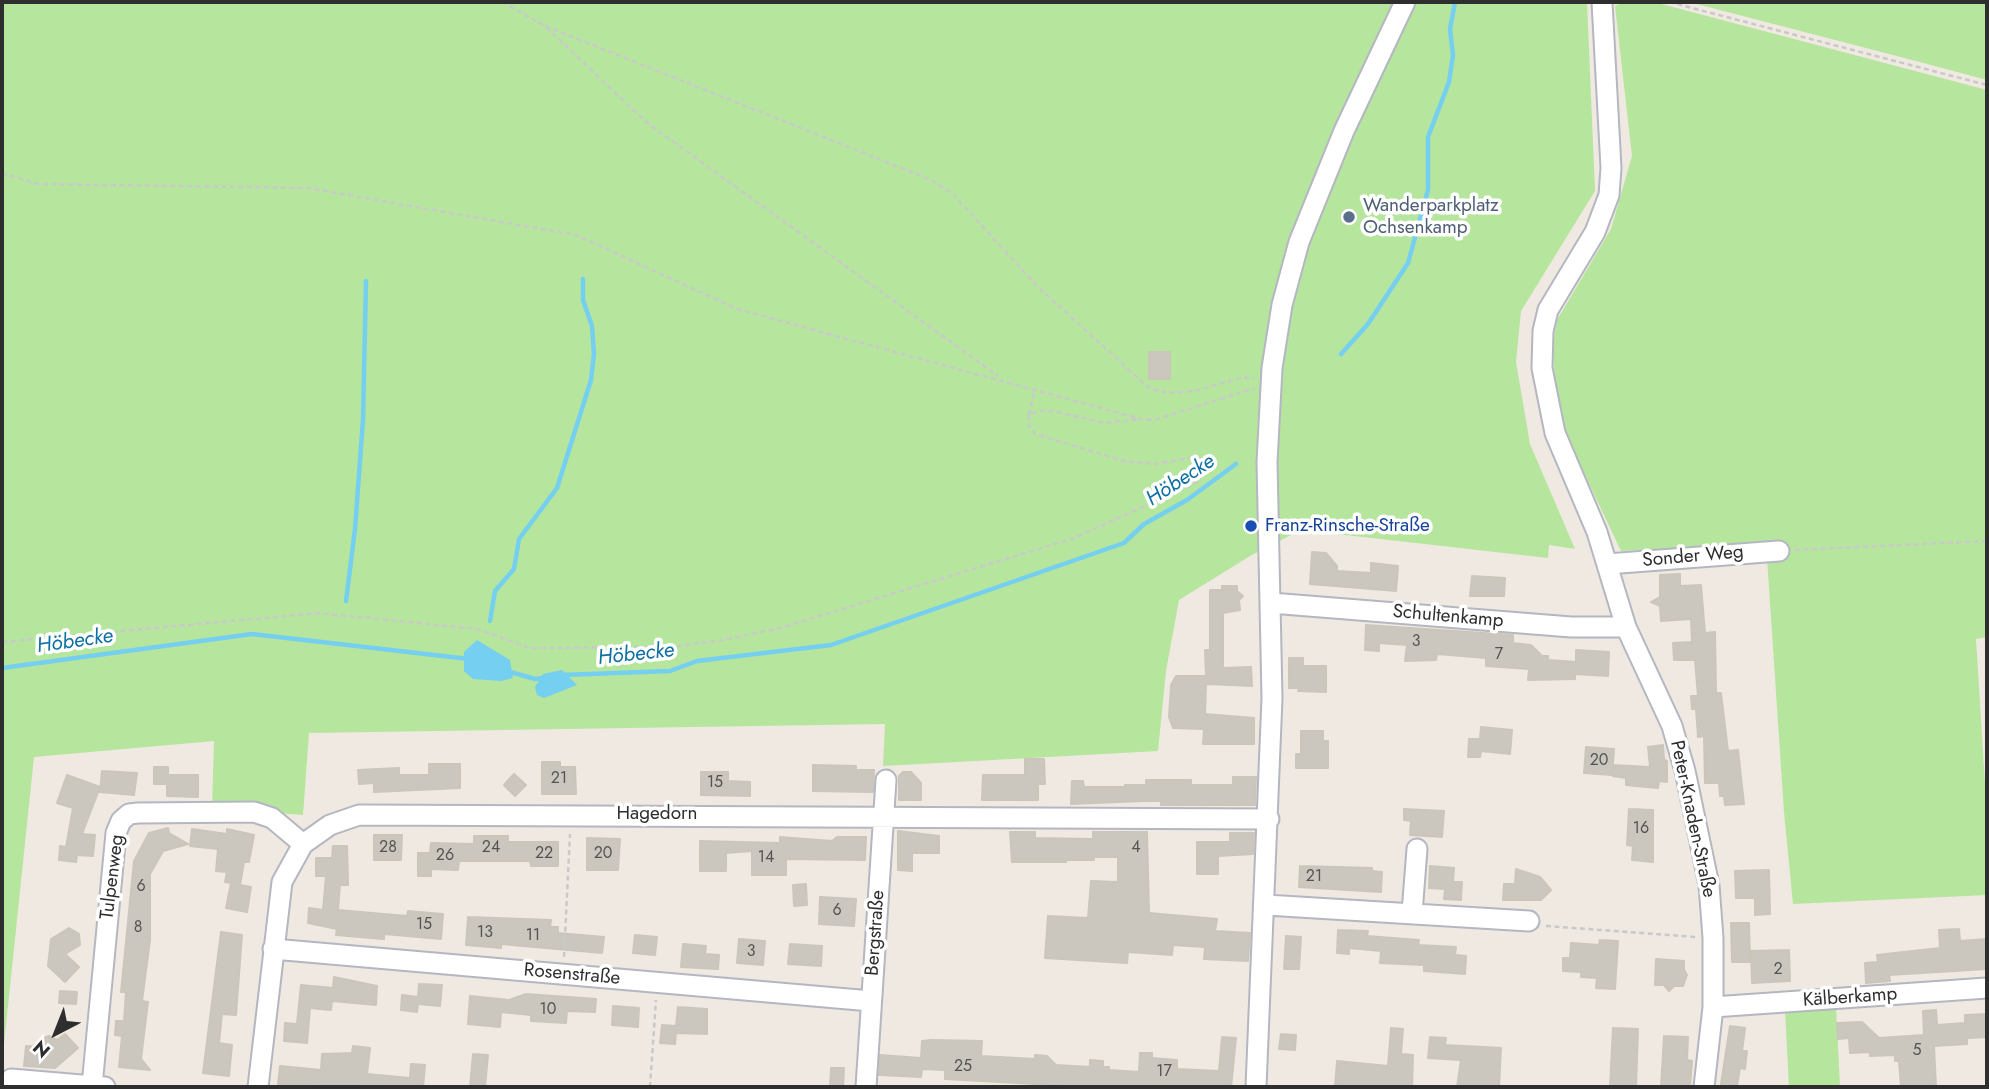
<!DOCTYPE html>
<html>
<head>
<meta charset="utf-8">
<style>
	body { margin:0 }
	#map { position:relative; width:1989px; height:1089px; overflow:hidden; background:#efe9e1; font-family:Jost,sans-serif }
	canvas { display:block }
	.frame { position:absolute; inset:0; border:4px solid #2e2e2e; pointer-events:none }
	.north { position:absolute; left:21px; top:998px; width:70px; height:70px; -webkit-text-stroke:5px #fff; paint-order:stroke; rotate:222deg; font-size:19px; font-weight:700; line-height:28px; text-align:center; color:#2e2e2e }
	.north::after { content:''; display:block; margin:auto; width:24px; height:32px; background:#2e2e2e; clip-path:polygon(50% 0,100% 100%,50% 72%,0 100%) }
</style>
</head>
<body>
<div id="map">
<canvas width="1989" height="1089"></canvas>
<div class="frame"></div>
<div class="north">N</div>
</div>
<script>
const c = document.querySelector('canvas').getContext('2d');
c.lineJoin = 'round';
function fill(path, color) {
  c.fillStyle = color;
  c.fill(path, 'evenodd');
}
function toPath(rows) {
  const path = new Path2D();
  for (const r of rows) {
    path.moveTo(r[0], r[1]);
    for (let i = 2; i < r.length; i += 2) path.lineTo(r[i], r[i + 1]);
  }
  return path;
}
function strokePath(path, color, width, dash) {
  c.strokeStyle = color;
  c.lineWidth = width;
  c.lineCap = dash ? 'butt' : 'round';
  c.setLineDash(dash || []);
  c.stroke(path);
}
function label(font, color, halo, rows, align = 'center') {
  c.font = font + ' Jost,sans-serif';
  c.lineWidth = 7;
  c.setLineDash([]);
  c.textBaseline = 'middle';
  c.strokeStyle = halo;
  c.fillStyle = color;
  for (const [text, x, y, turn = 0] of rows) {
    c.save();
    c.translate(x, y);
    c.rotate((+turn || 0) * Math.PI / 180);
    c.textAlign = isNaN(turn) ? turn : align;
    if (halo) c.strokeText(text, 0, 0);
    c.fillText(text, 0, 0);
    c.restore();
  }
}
fill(toPath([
	[2,2,1587,2,1595,191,1521,311,1516,362,1530,444,1575,549,1549,545,1548,558,1301,530,1250,556,1179,600,1166,671,1158,751,883,766,885,724,309,733,303,815,212,808,214,741,34,757,2,1063],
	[1623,2,1654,2,1987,90,1987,637,1976,639,1987,816,1987,895,1793,904,1784,812,1766,543,1621,551,1566,435,1555,391,1553,343,1557,320,1611,229,1632,156,1615,6],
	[1689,2,1987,2,1987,80,1916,61],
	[1836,1006,1840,1087,1789,1087,1785,1010]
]), '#b6e59e');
fill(toPath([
	[477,640,510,660,513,678,501,681,473,679,464,671,464,652],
	[562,670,577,685,544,698,537,695,535,687,543,674]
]), '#75cff0');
strokePath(toPath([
	[1341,354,1368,324,1408,263,1428,190,1428,137,1449,82,1453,55,1450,29,1455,2],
	[346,601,355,529,363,420,366,281],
	[490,621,495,591,514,569,519,539,557,488,591,380,594,354,592,326,583,300,583,279],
	[2,668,252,634,469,659],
	[507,671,535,679,543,678],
	[562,675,670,671,697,661,831,645,1124,543,1144,524,1187,500,1236,464]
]), '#75cff0', 4.5);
const building = toPath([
	[1149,352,1170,352,1170,379,1149,379,1149,352],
	[1312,552,1326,553,1337,566,1337,571,1371,573,1371,563,1398,566,1396,591,1310,584,1312,552],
	[1680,574,1680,586,1701,585,1705,633,1715,632,1716,693,1721,693,1728,751,1738,750,1744,804,1725,805,1724,796,1720,796,1719,783,1705,783,1704,736,1698,737,1696,709,1692,709,1691,696,1698,696,1695,660,1674,660,1673,643,1692,642,1691,619,1661,621,1660,606,1651,602,1660,597,1660,575,1680,574],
	[1472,576,1505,578,1504,596,1470,596,1472,576],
	[1222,586,1237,586,1237,591,1243,596,1239,600,1240,610,1223,613,1223,668,1251,667,1252,686,1206,684,1205,714,1254,718,1254,744,1203,744,1204,729,1173,728,1169,717,1171,685,1176,676,1206,676,1205,650,1210,650,1210,590,1222,590,1222,586],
	[1366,625,1513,635,1513,643,1531,645,1542,656,1548,656,1548,660,1576,662,1576,650,1609,652,1608,676,1575,674,1575,679,1528,680,1529,669,1486,666,1486,658,1437,654,1436,660,1405,661,1407,645,1379,643,1379,651,1365,650,1366,625],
	[1289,658,1303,658,1303,666,1326,666,1326,692,1298,691,1299,688,1289,688,1289,658],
	[1481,727,1512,730,1510,754,1481,751,1480,757,1468,757,1469,739,1480,739,1481,727],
	[1301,731,1323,731,1323,741,1328,741,1328,768,1296,768,1296,754,1301,754,1301,731],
	[1663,745,1664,760,1667,761,1667,782,1659,781,1658,788,1626,785,1626,778,1613,776,1613,765,1650,767,1648,747,1663,745],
	[1586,747,1614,749,1612,775,1584,773,1586,747],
	[1025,759,1044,759,1045,784,1038,784,1038,800,982,800,983,775,1025,775,1025,759],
	[542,762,560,762,560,767,575,767,576,794,542,794,542,762],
	[429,764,460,764,460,788,374,792,374,783,359,784,358,770,399,768,399,775,429,775,429,764],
	[813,765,856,766,856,770,874,770,873,792,813,791,813,765],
	[154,767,168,767,168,775,198,775,198,797,167,796,167,784,154,784,154,767],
	[102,771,137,773,134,795,100,792,102,771],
	[701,772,728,772,728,781,750,782,750,796,701,795,701,772],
	[903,772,911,772,921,783,921,800,899,800,899,776,903,772],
	[514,774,526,785,515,796,504,785,514,774],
	[67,775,100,787,82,834,95,835,93,856,77,855,76,862,59,860,60,846,66,847,73,808,57,803,67,775],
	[1233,777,1256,777,1255,805,1161,805,1161,801,1143,801,1071,804,1072,781,1083,781,1084,787,1125,787,1125,785,1146,785,1146,780,1191,780,1191,785,1233,785,1233,777],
	[1404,809,1444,811,1442,837,1410,835,1411,821,1404,820,1404,809],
	[1629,809,1653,810,1653,862,1632,860,1633,846,1627,845,1629,809],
	[168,828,169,833,188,844,163,851,150,874,150,940,142,1001,148,1002,141,1059,150,1070,119,1067,122,1036,115,1035,116,1021,124,1021,126,992,121,992,134,861,149,833,168,828],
	[192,829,227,834,227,829,254,835,249,862,244,862,240,885,251,887,247,912,226,908,231,883,225,882,227,872,216,871,218,849,190,846,192,829],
	[898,831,939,836,939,853,912,853,912,871,898,870,898,831],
	[1010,832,1035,832,1035,838,1093,839,1093,832,1147,832,1149,913,1217,919,1215,931,1250,933,1248,961,1204,959,1205,947,1173,945,1172,955,1128,952,1127,963,1045,958,1048,916,1088,918,1091,881,1118,882,1118,857,1094,857,1094,860,1066,860,1066,862,1012,862,1010,832],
	[1230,833,1254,833,1253,854,1218,856,1218,874,1197,874,1197,842,1230,842,1230,833],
	[374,835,402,835,401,860,374,860,374,835],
	[474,836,508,836,508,842,558,842,558,866,531,866,530,861,459,861,458,870,431,869,431,876,418,876,418,853,430,853,431,843,474,844,474,836],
	[780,837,832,841,837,837,866,837,865,860,786,859,786,875,752,875,752,851,726,853,726,871,700,871,700,841,780,843,780,837],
	[587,838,620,839,618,870,587,870,587,838],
	[333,846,347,846,348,885,340,885,338,910,407,916,408,911,443,914,441,939,384,934,384,939,336,935,337,929,308,923,309,908,323,910,326,876,316,876,316,858,332,858,333,846],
	[1300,866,1372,868,1372,871,1382,872,1381,892,1299,887,1300,866],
	[1430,866,1454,868,1453,882,1462,882,1461,900,1444,899,1445,889,1429,888,1430,866],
	[1516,869,1540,877,1551,890,1541,900,1503,900,1504,884,1515,884,1516,869],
	[1769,870,1770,914,1755,915,1755,898,1736,898,1735,871,1769,870],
	[806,884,807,905,794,906,793,885,806,884],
	[820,897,856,899,854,926,819,924,820,897],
	[468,917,551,920,550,927,558,927,558,933,604,937,602,953,501,944,501,948,466,945,468,917],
	[1731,923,1749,923,1750,962,1732,962,1731,923],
	[69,928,79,934,80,945,65,954,79,967,65,982,48,966,51,939,69,928],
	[1959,929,1960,941,1987,939,1987,969,1889,975,1890,981,1866,983,1865,963,1878,962,1877,955,1940,948,1939,930,1959,929],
	[1338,930,1368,931,1367,936,1419,940,1418,945,1456,947,1455,955,1466,956,1465,974,1424,971,1424,965,1380,963,1381,951,1349,948,1349,954,1337,953,1338,930],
	[221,932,242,935,236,1015,222,1014,219,1043,232,1045,229,1076,203,1073,221,932],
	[635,935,657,937,655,955,633,953,635,935],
	[1286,936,1301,937,1299,969,1284,969,1286,936],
	[739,939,765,941,763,965,737,963,739,939],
	[1600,940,1618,941,1615,989,1596,988,1597,978,1581,977,1581,972,1563,971,1563,958,1570,958,1571,943,1599,945,1600,940],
	[683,944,706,946,705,954,719,955,718,969,681,967,683,944],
	[790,944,822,946,821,966,788,964,790,944],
	[1789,950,1790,981,1752,983,1751,951,1789,950],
	[1656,959,1684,961,1684,970,1687,975,1683,986,1674,986,1669,991,1664,985,1655,985,1656,959],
	[334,977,377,986,376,1005,332,1001,331,1010,310,1008,307,1043,284,1041,285,1023,297,1024,301,985,333,988,334,977],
	[419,984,442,985,440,1006,418,1004,417,1012,401,1010,402,995,418,997,419,984],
	[60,991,77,992,76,1004,59,1003,60,991],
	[526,994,596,999,595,1012,567,1011,566,1023,531,1021,531,1015,501,1012,500,1027,468,1024,470,996,509,1000,526,994],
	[613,1006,639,1008,638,1027,612,1025,613,1006],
	[678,1007,707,1009,707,1034,676,1033,675,1044,660,1043,662,1025,676,1026,678,1007],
	[1936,1010,1937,1025,1965,1023,1965,1015,1987,1014,1987,1037,1967,1038,1967,1044,1934,1046,1936,1087,1901,1087,1899,1061,1895,1061,1895,1055,1870,1056,1870,1052,1850,1053,1849,1038,1838,1039,1837,1023,1862,1022,1879,1038,1924,1035,1923,1011,1936,1010],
	[1730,1026,1745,1028,1742,1051,1747,1051,1745,1069,1740,1068,1737,1086,1721,1084,1730,1026],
	[1391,1028,1403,1029,1401,1054,1413,1055,1412,1087,1335,1087,1337,1061,1388,1066,1391,1028],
	[1613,1028,1638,1029,1636,1087,1610,1087,1613,1028],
	[65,1034,78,1048,55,1068,24,1066,26,1046,37,1047,41,1039,49,1036,57,1040,65,1034],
	[1281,1034,1296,1035,1295,1050,1279,1049,1281,1034],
	[1664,1036,1688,1037,1687,1060,1692,1061,1690,1087,1661,1087,1664,1036],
	[1222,1037,1236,1038,1231,1087,1089,1087,945,1079,945,1070,922,1069,921,1077,879,1075,880,1055,921,1058,922,1041,931,1040,982,1041,981,1056,1035,1059,1035,1055,1047,1056,1056,1065,1090,1067,1090,1060,1103,1061,1103,1067,1109,1067,1109,1070,1139,1072,1140,1053,1152,1053,1152,1058,1177,1060,1177,1069,1219,1071,1222,1037],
	[1430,1037,1446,1038,1445,1045,1501,1048,1499,1087,1457,1087,1461,1060,1428,1058,1430,1037],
	[353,1046,370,1048,367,1074,410,1078,411,1064,425,1065,423,1087,278,1084,280,1066,321,1070,322,1054,352,1053,353,1046],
	[473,1054,488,1055,485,1087,470,1087,473,1054],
	[831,1068,844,1068,843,1087,830,1087,831,1068]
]);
fill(building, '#cbc7bf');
strokePath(building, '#cbc5ba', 2);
const minor = toPath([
	[1602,2,1611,168,1609,195,1595,232,1548,310,1543,331,1542,368,1555,433,1597,532,1626,627,1672,726,1685,771,1709,885,1713,938,1713,1007,1704,1087],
	[1607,564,1779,551],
	[1271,603,1571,627,1626,627],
	[1266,905,1529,921],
	[1412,913,1417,849],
	[273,949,871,1001],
	[1713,1007,1987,988],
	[11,1079,105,1087],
	[92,1086,116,833,121,821,129,814,138,813,254,812,272,818,303,844],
	[258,1087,282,882,303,844,330,825,359,815,1269,819],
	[866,1087,886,780],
	[1256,1087,1272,698,1267,462,1272,368,1282,305,1299,242,1344,131,1405,2]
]);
strokePath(minor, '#b4b7c1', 23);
strokePath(toPath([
	[502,2,545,26,646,122,998,376],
	[1669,2,1987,85],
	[545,26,931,180,952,193,1037,286,1150,389,1168,393,1195,391,1243,377,1254,379],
	[2,173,38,184,308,188,576,235,737,309,1141,419,1154,420,1255,388],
	[1029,415,1035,388],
	[1795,550,1987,541],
	[2,642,318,613,477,629,530,648,672,647,722,640,777,629,1074,538,1194,484,1207,471,1204,459,1195,457,1156,464,1124,461,1035,434,1028,424,1029,415,1038,411,1053,411,1104,423,1141,419],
	[1546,926,1696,937],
	[564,957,570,834],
	[650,1087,656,1000]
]), '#c9c9c9', 2.5, [5, 3.5]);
strokePath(minor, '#fff', 19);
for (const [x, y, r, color] of [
	[1349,217,7,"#5c6f8a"],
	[1251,526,7,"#1a4fb4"]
]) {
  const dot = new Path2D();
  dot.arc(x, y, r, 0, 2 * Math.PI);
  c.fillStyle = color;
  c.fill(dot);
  strokePath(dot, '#fff', 2.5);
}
label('16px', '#555452', null, [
	["3",1416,642],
	["7",1499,655],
	["20",1599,761],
	["21",559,779],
	["15",715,783],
	["16",1641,829],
	["28",388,848],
	["24",491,848],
	["4",1136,848],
	["22",544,854],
	["20",603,854],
	["26",445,856],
	["14",766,858],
	["21",1314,877],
	["6",141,887],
	["6",837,911],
	["15",424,925],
	["8",138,928],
	["13",485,933],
	["11",533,936],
	["3",751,952],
	["2",1778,970],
	["10",548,1010],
	["5",1917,1051],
	["25",963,1067],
	["17",1164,1072]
]);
label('19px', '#4e5e75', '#fff', [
	["Wanderparkplatz",1363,206],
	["Ochsenkamp",1363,228]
], 'left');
label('19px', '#164399', '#fff', [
	["Franz-Rinsche-Straße",1265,526]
], 'left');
label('19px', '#2e2e2e', '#fff', [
	["Sonder Weg",1693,557,-5],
	["Schultenkamp",1448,617,5],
	["Hagedorn",657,814],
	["Peter-Knaden-Straße",1692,819,78],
	["Tulpenweg",113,877,-83],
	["Bergstraße",876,933,-86],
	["Rosenstraße",572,975,5],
	["Kälberkamp",1850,998,-4]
]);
label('italic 21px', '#0d6fa3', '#fff', [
	["Höbecke",1181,481,-33],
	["Höbecke",75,642,-8],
	["Höbecke",636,655,-6]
]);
</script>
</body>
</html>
